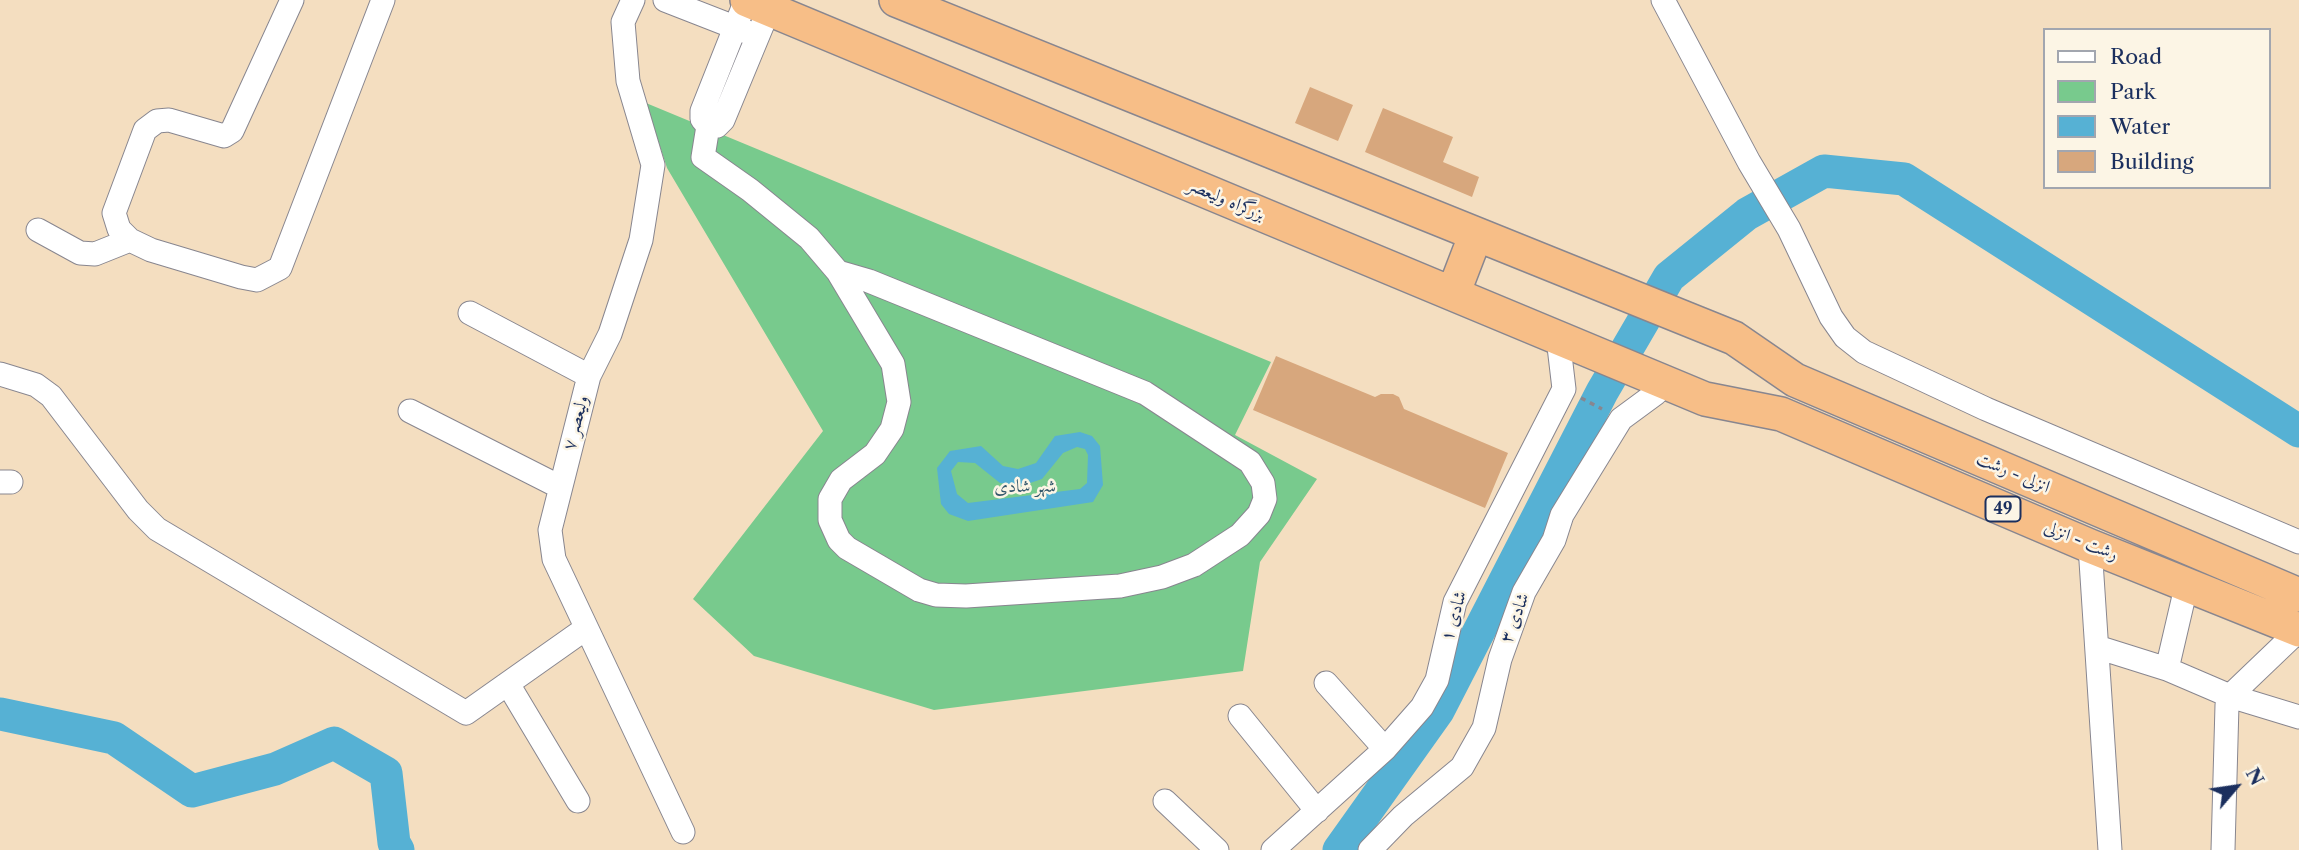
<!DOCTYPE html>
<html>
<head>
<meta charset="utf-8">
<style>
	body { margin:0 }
	#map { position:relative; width:2299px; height:850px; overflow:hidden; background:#f4dec0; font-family:"Libre Caslon Text",serif }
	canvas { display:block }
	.legend { position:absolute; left:2043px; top:28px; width:228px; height:161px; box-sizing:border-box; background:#fcf5e5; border:2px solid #a2a6af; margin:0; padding:9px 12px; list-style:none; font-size:21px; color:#1b2f5e }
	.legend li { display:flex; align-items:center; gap:14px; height:35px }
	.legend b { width:35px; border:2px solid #a2a6af }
	.north { position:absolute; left:2201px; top:752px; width:70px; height:70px; -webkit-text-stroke:5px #fcf5e5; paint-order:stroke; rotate:61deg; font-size:19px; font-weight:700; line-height:28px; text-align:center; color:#1b2f5e }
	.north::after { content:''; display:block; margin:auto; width:24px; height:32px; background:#1b2f5e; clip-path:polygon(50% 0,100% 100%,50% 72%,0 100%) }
</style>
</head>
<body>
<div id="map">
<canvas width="2299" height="850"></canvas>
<ul class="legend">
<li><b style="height:9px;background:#fff"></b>Road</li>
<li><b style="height:19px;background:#78ca8d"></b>Park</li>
<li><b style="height:19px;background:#56b1d4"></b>Water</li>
<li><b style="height:19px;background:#d7a77d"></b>Building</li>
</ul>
<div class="north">N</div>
</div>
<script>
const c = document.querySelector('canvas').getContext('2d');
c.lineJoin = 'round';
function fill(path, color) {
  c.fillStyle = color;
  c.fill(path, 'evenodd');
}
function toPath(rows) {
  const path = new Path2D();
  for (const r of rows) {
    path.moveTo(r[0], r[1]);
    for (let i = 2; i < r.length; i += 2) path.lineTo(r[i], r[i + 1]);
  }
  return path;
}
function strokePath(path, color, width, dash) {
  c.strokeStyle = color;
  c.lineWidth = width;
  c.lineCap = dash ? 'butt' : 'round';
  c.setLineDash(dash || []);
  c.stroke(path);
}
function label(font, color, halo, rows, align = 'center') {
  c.font = font + ' "Libre Caslon Text",Amiri,serif';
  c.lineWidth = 5;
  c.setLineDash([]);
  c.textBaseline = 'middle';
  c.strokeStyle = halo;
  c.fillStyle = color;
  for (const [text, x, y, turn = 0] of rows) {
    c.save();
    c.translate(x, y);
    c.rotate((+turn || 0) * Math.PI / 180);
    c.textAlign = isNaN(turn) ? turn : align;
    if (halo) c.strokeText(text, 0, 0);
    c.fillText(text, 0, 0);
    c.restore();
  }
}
fill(toPath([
	[646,103,1271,362,1235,435,1317,479,1260,562,1243,671,934,710,754,656,693,599,823,431,667,168]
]), '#78ca8d');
fill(toPath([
	[1080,432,1092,436,1100,446,1103,485,1093,502,968,521,949,514,941,504,937,468,950,451,981,446,1003,466,1018,469,1036,463,1055,436],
	[1077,447,1085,449,1088,455,1087,483,1080,489,968,503,957,494,951,471,958,462,975,463,1000,483,1021,486,1042,479,1063,453]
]), '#56b1d4');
strokePath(toPath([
	[0,714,114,738,192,791,275,769,334,743,386,773,394,843,398,850],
	[1339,850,1438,711,1602,392,1669,277,1747,214,1824,171,1904,179,2299,431]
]), '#56b1d4', 33);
fill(toPath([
	[1310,87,1353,105,1338,141,1295,123],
	[1383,108,1453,137,1443,162,1479,177,1472,197,1365,152],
	[1276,356,1375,397,1381,394,1393,394,1399,397,1404,409,1508,453,1485,508,1253,410]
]), '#d7a77d');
const minor = toPath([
	[292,0,232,131,224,136,169,120,157,121,145,130,114,213,119,229,130,240,151,250,241,277,257,280,280,268,383,0],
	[633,0,623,22,628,81,653,165,641,240,610,334,589,376,550,530,554,559,683,832],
	[665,0,747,32],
	[746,0,702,111,702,119,708,126,717,126,723,120,769,9],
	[1663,0,1749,162,1789,229,1831,317,1845,337,1864,352,1986,409,2299,542],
	[708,126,703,157,750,190,809,238,838,272,893,364,899,402,892,429,875,454,841,480,830,499,830,520,839,540,847,548,919,590,936,595,966,596,1120,586,1162,577,1194,565,1240,535,1259,514,1265,499,1263,483,1250,462,1145,393,869,281,838,272],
	[38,230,80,253,95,254,130,240],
	[470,313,589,376],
	[0,374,36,385,51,396,138,510,157,529,466,713,585,629],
	[410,411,560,487],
	[0,482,11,482],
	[2090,546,2110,850],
	[2097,647,2167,669,2230,696,2299,717],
	[2167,669,2187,583],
	[1326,683,1385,749],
	[508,684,578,801],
	[1240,716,1317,811],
	[1165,801,1217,850],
	[1273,850,1385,749,1422,707,1437,680,1455,602,1564,389,1558,338],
	[1370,850,1403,816,1462,767,1484,728,1500,659,1524,592,1554,540,1562,515,1621,419,1655,394,1666,383],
	[2223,850,2227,705,2230,696,2299,630]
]);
const highway = toPath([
	[747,0,1705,399,1781,414,2090,546,2299,630],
	[896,0,1734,338,1795,380,2299,595],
	[1453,294,1476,234]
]);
strokePath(minor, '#88868f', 25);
strokePath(highway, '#88868f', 36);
strokePath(toPath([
	[1581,398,1602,409]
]), '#88868f', 3.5, [5, 5]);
strokePath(minor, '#fff', 23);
strokePath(highway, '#f7be87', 33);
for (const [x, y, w] of [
	[2003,509,35]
]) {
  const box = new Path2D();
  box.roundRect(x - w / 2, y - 12.5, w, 25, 5);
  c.fillStyle = '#fcf5e5';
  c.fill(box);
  strokePath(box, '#1b2f5e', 2);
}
label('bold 16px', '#1b2f5e', null, [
	["49",2003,509]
]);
label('18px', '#1b2f5e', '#fcf5e5', [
	["بزرگراه ولیعصر",1226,200,23],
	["ولیعصر ۷",576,423,-75],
	["انزلی - رشت",2013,473,23],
	["رشت - انزلی",2081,541,22],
	["شادی ۱",1454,616,-73],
	["شادی ۳",1515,618,-69]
]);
label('18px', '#32566a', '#fcf5e5', [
	["شهر شادی",1025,487]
]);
</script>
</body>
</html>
